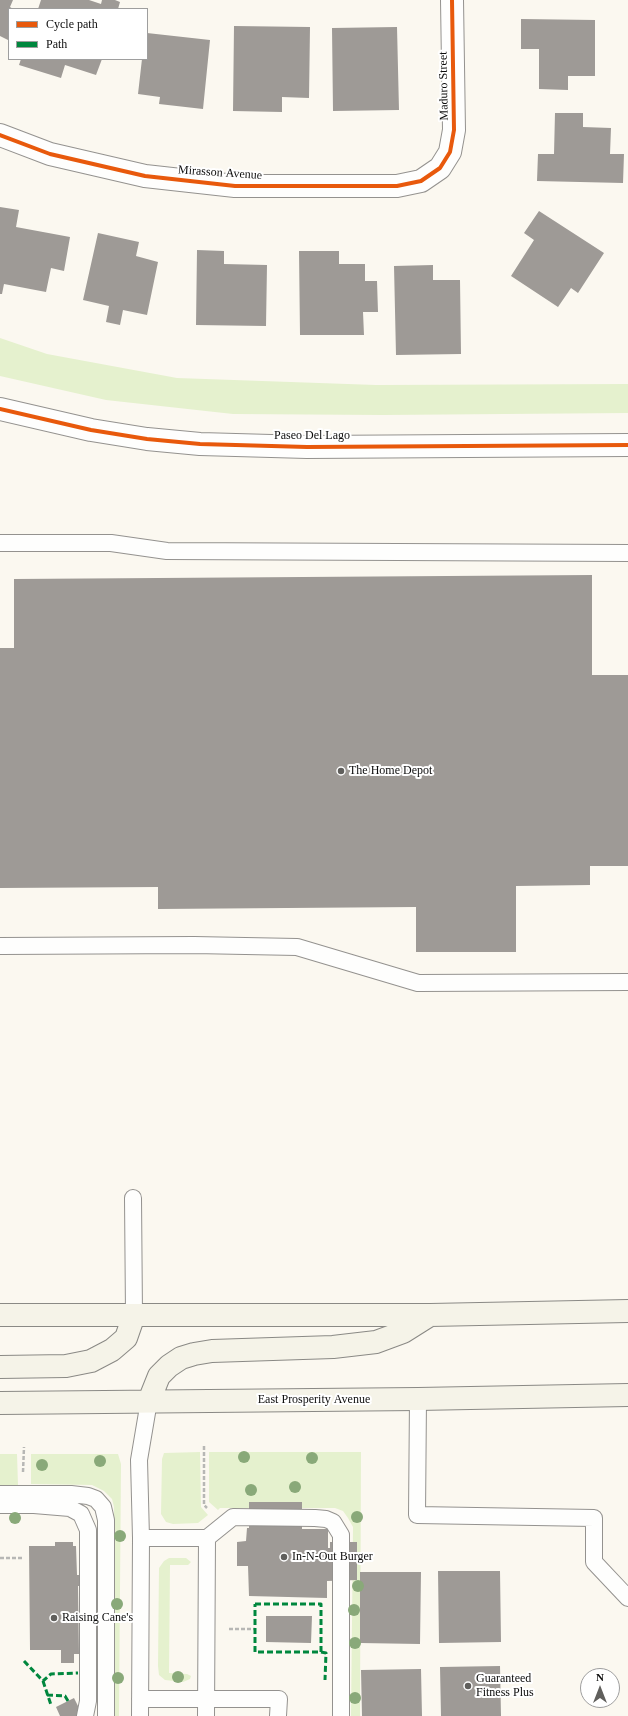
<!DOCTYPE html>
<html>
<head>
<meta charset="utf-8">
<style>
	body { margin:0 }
	#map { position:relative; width:628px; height:1716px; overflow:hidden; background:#fbf8f0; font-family:Georgia,serif }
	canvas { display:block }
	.legend { position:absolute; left:8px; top:8px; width:140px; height:52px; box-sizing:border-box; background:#fff; border:1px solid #9e9e9e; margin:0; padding:5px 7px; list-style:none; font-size:12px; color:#0c0c0c }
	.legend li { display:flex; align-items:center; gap:8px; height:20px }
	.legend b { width:20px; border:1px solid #9e9e9e }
	.north { position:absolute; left:580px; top:1668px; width:40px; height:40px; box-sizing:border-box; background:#fff; border:1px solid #9e9e9e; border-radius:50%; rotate:0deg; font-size:11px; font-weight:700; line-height:16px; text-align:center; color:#0c0c0c }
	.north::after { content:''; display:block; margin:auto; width:14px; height:18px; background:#605f5c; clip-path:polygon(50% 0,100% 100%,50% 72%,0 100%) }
</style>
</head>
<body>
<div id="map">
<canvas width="628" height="1716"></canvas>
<ul class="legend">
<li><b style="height:5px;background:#e8590c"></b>Cycle path</li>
<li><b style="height:5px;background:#00873e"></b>Path</li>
</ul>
<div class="north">N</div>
</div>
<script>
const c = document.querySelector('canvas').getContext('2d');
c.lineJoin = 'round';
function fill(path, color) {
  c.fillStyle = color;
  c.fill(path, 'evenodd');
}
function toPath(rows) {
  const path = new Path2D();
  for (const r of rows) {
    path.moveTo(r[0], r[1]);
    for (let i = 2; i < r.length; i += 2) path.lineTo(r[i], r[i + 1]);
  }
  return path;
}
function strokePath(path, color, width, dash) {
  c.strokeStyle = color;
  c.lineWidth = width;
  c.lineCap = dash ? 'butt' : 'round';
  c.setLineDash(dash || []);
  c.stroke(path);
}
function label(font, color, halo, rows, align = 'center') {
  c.font = font + ' Georgia,serif';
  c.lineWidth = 4;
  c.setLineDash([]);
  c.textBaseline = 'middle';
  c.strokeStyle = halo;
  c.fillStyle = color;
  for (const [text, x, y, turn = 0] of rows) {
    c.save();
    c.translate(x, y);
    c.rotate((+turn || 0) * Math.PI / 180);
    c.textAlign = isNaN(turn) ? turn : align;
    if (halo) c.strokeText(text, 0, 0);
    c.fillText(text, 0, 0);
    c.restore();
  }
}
fill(toPath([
	[0,338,47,354,177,378,376,385,628,384,628,413,383,415,233,414,106,400,0,376],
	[200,1452,201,1507,208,1515,198,1523,173,1524,166,1522,161,1514,162,1459,164,1453],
	[209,1452,361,1452,360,1716,351,1716,353,1527,348,1518,343,1511,335,1508,220,1508,218,1510,209,1502],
	[0,1454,17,1454,18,1485,0,1485],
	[31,1454,118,1454,121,1464,119,1716,114,1716,114,1507,112,1499,104,1491,92,1485,31,1484],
	[169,1558,186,1558,191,1562,188,1565,170,1565,169,1673,187,1674,191,1676,190,1679,183,1682,165,1680,159,1675,158,1666,159,1568,164,1561]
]), '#e5f1ce');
fill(toPath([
	[0,0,13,0,10,7,13,9,9,9,8,40,0,36],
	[41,0,89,0,101,4,102,0,115,0,120,2,118,9,38,9],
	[521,19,595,20,595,76,568,76,568,90,539,89,539,49,521,49],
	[234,26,310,27,309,98,282,97,282,112,233,111],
	[397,27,399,110,333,111,332,28],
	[147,33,210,40,203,109,159,104,160,97,138,94,142,59,147,59],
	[21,59,102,59,96,75,65,65,61,78,19,65],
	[555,113,583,113,583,127,611,128,610,154,624,154,623,183,537,181,538,154,554,154],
	[0,207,19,210,16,227,70,237,64,271,51,268,46,292,4,284,2,294,0,294],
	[539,211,604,253,578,293,571,288,558,307,511,276,534,240,524,233],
	[98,233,139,242,136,256,158,262,147,315,123,310,120,325,106,322,109,306,83,300],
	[197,250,224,251,224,264,267,265,266,326,196,325],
	[299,251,339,251,339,264,365,264,365,281,377,281,378,312,363,312,364,335,300,335],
	[433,265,433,280,460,280,461,354,396,355,394,266],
	[592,575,592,675,628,675,628,866,590,866,590,885,516,886,516,952,416,952,416,907,158,909,158,887,0,888,0,648,14,648,14,579],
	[249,1502,302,1502,302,1529,328,1529,328,1548,330,1548,330,1542,357,1542,357,1580,327,1581,327,1598,249,1596,248,1566,237,1566,237,1542,246,1541,247,1528,249,1528],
	[55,1542,73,1542,73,1546,76,1546,77,1575,80,1575,81,1586,78,1586,79,1654,74,1654,74,1663,61,1663,61,1650,30,1650,29,1546,55,1546],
	[438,1571,500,1571,501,1642,439,1643],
	[360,1572,421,1572,420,1644,360,1643],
	[266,1616,312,1616,311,1643,266,1642],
	[500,1666,501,1716,441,1716,440,1667],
	[421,1669,422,1716,362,1716,361,1670],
	[74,1698,83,1716,60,1716,56,1707]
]), '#9e9a96');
const service = toPath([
	[0,543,111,543,167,551,628,553],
	[0,946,194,945,297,947,418,983,628,982],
	[133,1198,134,1315],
	[418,1399,417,1515,594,1518,594,1562,628,1598],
	[0,1494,71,1494,88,1496,96,1499,103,1507,106,1520,106,1716],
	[0,1505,34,1505,70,1508,81,1514,88,1530,88,1701,85,1716],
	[141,1538,207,1538,233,1517,315,1518,326,1519,333,1522,341,1535,341,1716],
	[140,1699,279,1699,278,1716],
	[140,1716,141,1538,139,1460,149,1401],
	[206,1716,207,1538]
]);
const minor = toPath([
	[0,135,50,154,145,176,235,186,397,186,421,181,440,168,450,152,454,130,452,0]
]);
const tertiary = toPath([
	[0,409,91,430,147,439,200,444,307,447,628,445]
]);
const secondary = toPath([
	[0,1315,430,1315,628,1311],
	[0,1367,66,1366,91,1361,112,1350,126,1338,134,1315],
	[149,1401,159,1376,169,1366,181,1358,194,1354,212,1351,333,1347,376,1342,403,1332,430,1315],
	[0,1403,418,1399,628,1395]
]);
strokePath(service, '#94928f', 18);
strokePath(minor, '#94928f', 24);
strokePath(tertiary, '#94928f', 24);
strokePath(secondary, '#8a8985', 24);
strokePath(toPath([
	[204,1446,204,1505,207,1508],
	[23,1472,24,1447],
	[0,1558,23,1558],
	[229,1629,255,1629]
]), '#b7b7b5', 2.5, [4, 2]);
strokePath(service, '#fefefd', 16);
strokePath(minor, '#fefefd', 22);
strokePath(tertiary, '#fefefd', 22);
strokePath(secondary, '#f5f3e8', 22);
strokePath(toPath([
	[255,1604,321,1604,321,1652,255,1652,255,1604],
	[321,1652,326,1653,325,1680],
	[24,1661,43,1681,51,1674,78,1673],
	[43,1681,51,1705],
	[47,1695,65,1696,68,1701]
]), '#00873e', 3, [6, 3]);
strokePath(toPath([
	[0,135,50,154,145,176,235,186,397,186,421,181,440,168,450,152,454,130,452,0],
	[0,409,91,430,147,439,200,444,307,447,628,445]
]), '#e8590c', 4);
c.fillStyle = '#89a979';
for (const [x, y] of [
	[244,1457],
	[312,1458],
	[100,1461],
	[42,1465],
	[295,1487],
	[251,1490],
	[357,1517],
	[15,1518],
	[120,1536],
	[358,1586],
	[117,1604],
	[354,1610],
	[355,1643],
	[178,1677],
	[118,1678],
	[355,1698]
]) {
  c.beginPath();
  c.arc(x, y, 6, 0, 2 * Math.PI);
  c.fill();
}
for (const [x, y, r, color] of [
	[341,771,4,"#605f5c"],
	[284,1557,4,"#605f5c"],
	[54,1618,4,"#605f5c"],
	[468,1686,4,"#605f5c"]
]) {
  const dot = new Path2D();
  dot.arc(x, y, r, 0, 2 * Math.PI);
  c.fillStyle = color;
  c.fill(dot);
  strokePath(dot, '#fff', 1.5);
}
label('12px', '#0c0c0c', '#fff', [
	["Maduro Street",444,86,-91],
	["Mirasson Avenue",220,173,4],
	["Paseo Del Lago",312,436],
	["East Prosperity Avenue",314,1400]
]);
label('12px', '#0c0c0c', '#fff', [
	["The Home Depot",349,771],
	["In-N-Out Burger",292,1557],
	["Raising Cane's",62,1618],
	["Guaranteed",476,1679],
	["Fitness Plus",476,1693]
], 'left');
</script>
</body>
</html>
